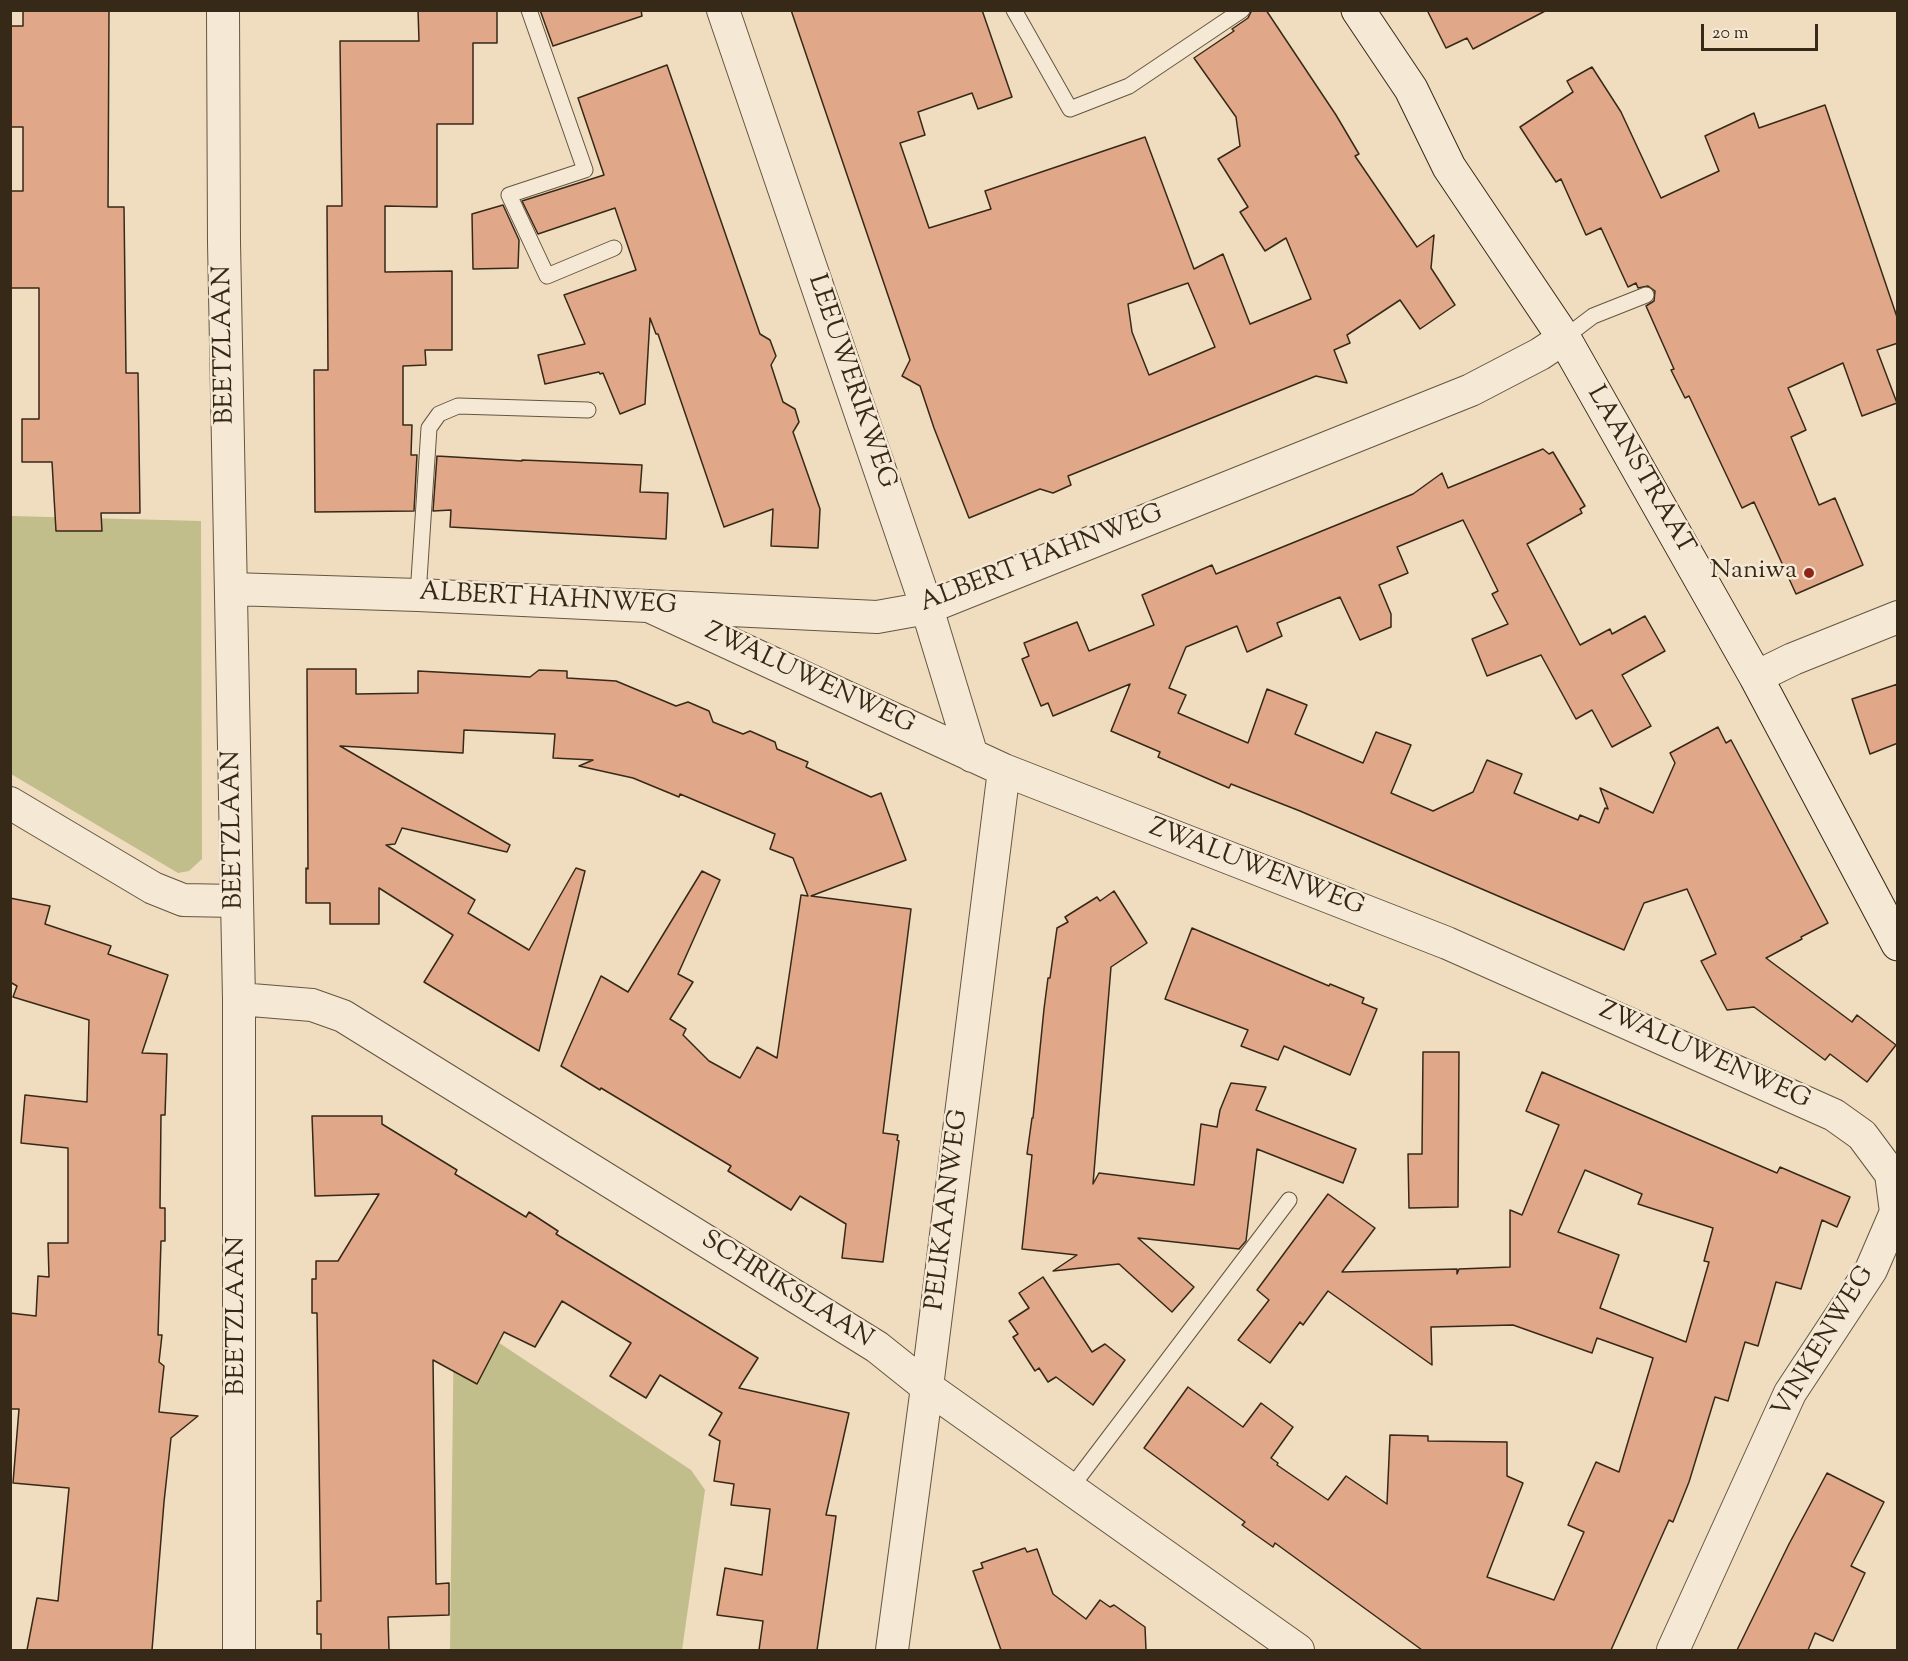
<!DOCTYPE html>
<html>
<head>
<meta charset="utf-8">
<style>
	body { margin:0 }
	#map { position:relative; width:1908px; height:1661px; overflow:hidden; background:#f0dcbe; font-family:"Sorts Mill Goudy",serif }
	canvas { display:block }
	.frame { position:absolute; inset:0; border:12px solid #362917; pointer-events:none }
	.scale { position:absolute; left:1701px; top:24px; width:117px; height:27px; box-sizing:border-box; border:3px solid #362917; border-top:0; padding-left:8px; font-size:18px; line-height:21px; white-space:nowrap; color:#362917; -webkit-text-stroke:4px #f5e8d5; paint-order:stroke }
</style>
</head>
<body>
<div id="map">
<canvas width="1908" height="1661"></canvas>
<div class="frame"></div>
<div class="scale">20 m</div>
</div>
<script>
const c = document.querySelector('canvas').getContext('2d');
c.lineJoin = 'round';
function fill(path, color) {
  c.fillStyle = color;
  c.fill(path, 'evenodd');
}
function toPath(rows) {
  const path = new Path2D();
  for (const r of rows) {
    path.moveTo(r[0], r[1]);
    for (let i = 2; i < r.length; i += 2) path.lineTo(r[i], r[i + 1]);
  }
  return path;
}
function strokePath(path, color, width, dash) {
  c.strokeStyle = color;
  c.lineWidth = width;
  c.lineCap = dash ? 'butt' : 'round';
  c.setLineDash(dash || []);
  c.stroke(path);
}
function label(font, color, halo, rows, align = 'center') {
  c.font = font + ' "Sorts Mill Goudy",serif';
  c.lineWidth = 5;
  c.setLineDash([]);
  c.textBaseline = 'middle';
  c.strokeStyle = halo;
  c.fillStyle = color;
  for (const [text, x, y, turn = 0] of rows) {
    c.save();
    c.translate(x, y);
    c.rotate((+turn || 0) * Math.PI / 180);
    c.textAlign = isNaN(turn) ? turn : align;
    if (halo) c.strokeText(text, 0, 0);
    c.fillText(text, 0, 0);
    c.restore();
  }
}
fill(toPath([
	[11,516,201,521,202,859,189,871,178,873,11,774],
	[454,1313,691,1470,705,1490,682,1650,450,1650]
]), '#c1be8c');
const building = toPath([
	[109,10,108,207,124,207,126,373,138,373,140,513,101,513,102,531,56,531,52,462,22,462,22,419,39,419,39,288,10,288,10,191,23,191,23,127,10,127,10,26,23,26,23,11,109,10],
	[418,10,497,10,497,43,473,43,473,124,437,124,437,207,385,206,385,272,452,271,452,350,425,350,426,365,403,366,403,425,412,425,411,455,417,455,414,511,315,512,314,370,328,370,327,206,342,206,340,41,419,41,418,10],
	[540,10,641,10,642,16,553,46,540,10],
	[791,10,982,10,1012,97,978,109,972,93,918,112,925,135,900,143,929,228,991,209,985,191,1145,137,1194,269,1223,254,1250,324,1311,299,1286,238,1265,251,1240,212,1248,207,1218,159,1240,146,1236,117,1194,58,1234,31,1232,29,1248,18,1252,10,1266,10,1336,115,1359,154,1355,156,1417,247,1434,235,1431,268,1455,305,1420,329,1400,300,1347,335,1350,343,1334,350,1347,383,1316,376,1068,476,1071,485,1053,493,1040,489,969,518,934,428,920,386,902,376,910,360,791,10],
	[1188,283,1215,347,1149,375,1132,332,1128,304,1188,283],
	[1427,10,1547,10,1473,49,1467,38,1446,48,1427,10],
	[667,65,760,334,770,340,776,356,771,365,783,402,795,409,799,422,793,432,820,509,818,548,771,546,773,509,724,527,658,334,656,334,650,318,645,404,620,414,603,373,600,374,599,372,545,384,538,355,585,344,564,295,636,270,615,208,538,234,522,201,604,175,578,98,667,65],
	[1592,67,1621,112,1661,198,1719,171,1705,136,1754,113,1759,128,1825,105,1898,320,1898,343,1877,350,1897,403,1862,416,1843,363,1788,388,1806,430,1791,437,1819,505,1835,498,1863,565,1796,594,1754,502,1742,508,1689,396,1685,398,1671,370,1674,369,1646,306,1654,301,1655,291,1648,286,1638,288,1636,283,1628,287,1601,228,1586,235,1561,179,1556,182,1520,127,1573,92,1567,81,1592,67],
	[503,205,519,240,518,268,473,269,472,214,503,205],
	[1543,449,1549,454,1553,452,1585,506,1580,509,1582,513,1527,544,1580,645,1610,629,1612,634,1645,616,1665,651,1622,675,1651,726,1612,747,1592,710,1576,719,1541,655,1487,676,1472,639,1508,624,1492,594,1498,591,1463,520,1397,547,1408,573,1379,585,1391,614,1391,627,1360,640,1340,597,1277,623,1282,636,1247,652,1237,626,1186,647,1169,688,1186,695,1178,713,1248,743,1267,689,1307,705,1295,734,1363,763,1376,732,1411,745,1391,793,1433,811,1473,792,1487,760,1522,774,1514,793,1578,820,1580,815,1599,823,1605,808,1608,809,1600,788,1653,813,1675,763,1670,753,1718,727,1726,743,1731,740,1828,923,1801,937,1802,939,1766,958,1852,1022,1857,1015,1896,1045,1867,1082,1830,1054,1825,1060,1754,1007,1727,1010,1701,961,1716,954,1687,889,1644,903,1624,950,1300,811,1231,784,1229,788,1158,757,1160,752,1111,731,1130,684,1053,716,1048,703,1041,706,1022,659,1029,656,1024,643,1077,622,1089,651,1154,625,1142,595,1212,565,1216,574,1413,494,1442,473,1448,488,1543,449],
	[437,456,522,461,522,460,642,465,640,492,668,493,666,539,450,527,451,510,433,511,437,456],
	[307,669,356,669,356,694,418,693,418,671,530,677,539,670,567,671,567,678,616,681,676,706,688,702,709,711,713,722,743,734,750,731,775,742,777,749,808,762,806,767,871,797,881,793,906,860,811,896,911,909,883,1133,898,1135,897,1140,899,1141,883,1262,842,1258,846,1224,800,1196,791,1210,728,1171,731,1166,601,1088,600,1090,561,1066,601,976,628,992,702,871,720,880,678,974,693,982,670,1019,686,1029,683,1035,709,1061,740,1078,757,1047,777,1058,801,895,808,896,793,858,770,849,775,834,680,794,679,797,633,778,579,766,593,760,553,758,555,734,464,730,463,753,340,746,510,845,507,852,402,828,395,844,386,845,475,900,468,913,529,950,576,868,585,871,539,1051,424,982,453,935,379,888,379,924,330,924,330,903,306,903,306,868,308,869,307,669],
	[1898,684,1898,743,1870,754,1852,699,1898,684],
	[1114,891,1147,943,1111,967,1093,1184,1099,1173,1194,1185,1201,1124,1217,1127,1220,1110,1231,1083,1266,1087,1256,1110,1356,1149,1343,1183,1257,1149,1246,1241,1239,1249,1138,1238,1194,1287,1172,1312,1119,1264,1053,1271,1077,1255,1022,1249,1032,1155,1027,1154,1032,1118,1033,1118,1044,1009,1048,978,1050,978,1057,928,1068,922,1065,917,1097,897,1100,901,1114,891],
	[10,898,50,906,45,924,111,946,108,954,168,975,142,1053,167,1054,165,1115,161,1115,160,1208,165,1208,165,1241,161,1241,158,1335,162,1335,159,1362,164,1366,159,1412,198,1416,171,1438,164,1502,152,1650,27,1650,37,1598,58,1601,69,1488,13,1483,19,1409,10,1409,10,1313,36,1316,38,1276,49,1277,48,1243,68,1243,68,1148,21,1143,25,1095,87,1102,89,1020,13,997,17,986,10,982,10,898],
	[1192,928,1329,986,1330,984,1364,998,1362,1003,1377,1009,1350,1075,1284,1046,1278,1060,1241,1046,1248,1030,1165,999,1192,928],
	[1423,1052,1459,1052,1458,1207,1409,1208,1408,1154,1422,1154,1423,1052],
	[1542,1072,1777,1173,1780,1167,1850,1197,1837,1227,1822,1220,1801,1289,1776,1282,1758,1346,1745,1342,1728,1401,1715,1397,1689,1482,1673,1522,1669,1520,1611,1650,1422,1650,1275,1543,1273,1547,1256,1535,1242,1525,1245,1522,1144,1448,1188,1387,1243,1427,1261,1403,1293,1427,1271,1458,1278,1463,1277,1465,1328,1500,1346,1476,1387,1504,1390,1435,1428,1436,1428,1441,1507,1442,1507,1476,1523,1483,1487,1577,1554,1600,1584,1532,1568,1525,1596,1462,1619,1472,1653,1358,1597,1338,1592,1353,1513,1325,1431,1327,1432,1365,1328,1291,1303,1325,1300,1322,1270,1363,1238,1340,1269,1300,1257,1290,1328,1194,1375,1228,1342,1272,1457,1269,1457,1274,1459,1269,1510,1267,1510,1210,1522,1215,1559,1125,1526,1111,1542,1072],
	[1585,1170,1642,1194,1638,1204,1713,1228,1704,1261,1709,1262,1686,1342,1600,1308,1619,1255,1558,1232,1585,1170],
	[312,1116,382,1116,382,1124,457,1170,455,1174,526,1217,529,1212,558,1231,556,1234,758,1358,739,1388,849,1413,826,1515,836,1516,817,1650,759,1650,763,1621,717,1615,725,1568,762,1575,770,1509,731,1505,734,1484,714,1481,720,1441,709,1435,722,1413,660,1375,646,1398,610,1376,631,1343,562,1301,535,1347,504,1332,477,1384,433,1360,436,1584,449,1583,449,1615,388,1617,389,1650,321,1650,321,1634,317,1634,317,1601,321,1601,317,1313,312,1313,312,1279,316,1279,316,1261,338,1261,379,1194,315,1196,312,1116],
	[1043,1277,1092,1352,1105,1344,1125,1360,1093,1405,1056,1377,1048,1382,1039,1368,1035,1371,1013,1337,1018,1334,1009,1321,1029,1308,1019,1293,1043,1277],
	[1827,1473,1884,1502,1851,1566,1865,1573,1833,1641,1815,1633,1808,1650,1737,1650,1789,1544,1827,1473],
	[1025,1548,1027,1552,1037,1549,1053,1594,1086,1619,1100,1600,1110,1607,1114,1605,1145,1627,1146,1650,1001,1650,973,1571,983,1568,981,1563,1025,1548]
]);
fill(building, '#e1a789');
strokePath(building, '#362917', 1.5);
const lane = toPath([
	[529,10,585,170,509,195,547,276,614,248],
	[1014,10,1070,109,1129,86,1242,10],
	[1564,338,1593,316,1646,295],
	[418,595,429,428,439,414,458,406,588,410],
	[1070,1489,1289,1200]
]);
const street = toPath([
	[223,10,224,243,239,999,239,1650],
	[723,10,927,608,972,756],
	[232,589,418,595,877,617,927,608,1471,390,1540,354,1564,338],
	[649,606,1004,770,1447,943,1834,1115,1862,1135,1891,1174,1896,1212,1871,1270,1790,1393,1673,1650],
	[1756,677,1793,659,1898,617],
	[10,803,153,888,183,900,236,901],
	[239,999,312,1005,343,1016,877,1347,927,1387,1298,1650],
	[892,1650,927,1387,1004,770]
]);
const secondary = toPath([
	[1358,10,1411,89,1449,167,1564,338,1756,677,1898,944]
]);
strokePath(lane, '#645641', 17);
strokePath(street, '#645641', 34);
strokePath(secondary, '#362917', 35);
strokePath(lane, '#f5e8d5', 15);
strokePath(street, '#f5e8d5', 32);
strokePath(secondary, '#f5e8d5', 33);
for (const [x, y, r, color] of [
	[1809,573,6,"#8f2418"]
]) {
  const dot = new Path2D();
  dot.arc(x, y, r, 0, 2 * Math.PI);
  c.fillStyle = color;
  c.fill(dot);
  strokePath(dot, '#f5e8d5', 2);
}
label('26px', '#362917', '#f5e8d5', [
	["BEETZLAAN",226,345,-91],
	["LEEUWERIKWEG",850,382,71],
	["LAANSTRAAT",1639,471,60],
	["ALBERT HAHNWEG",1042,560,-21],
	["ALBERT HAHNWEG",548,601,3],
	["ZWALUWENWEG",809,680,25],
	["BEETZLAAN",235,830,-91],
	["ZWALUWENWEG",1256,869,21],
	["ZWALUWENWEG",1704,1057,24],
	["PELIKAANWEG",949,1210,-83],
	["SCHRIKSLAAN",786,1291,32],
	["BEETZLAAN",239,1316,-90],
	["VINKENWEG",1825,1343,-59]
]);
label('26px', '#362917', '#f5e8d5', [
	["Naniwa",1797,573]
], 'right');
</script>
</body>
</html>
